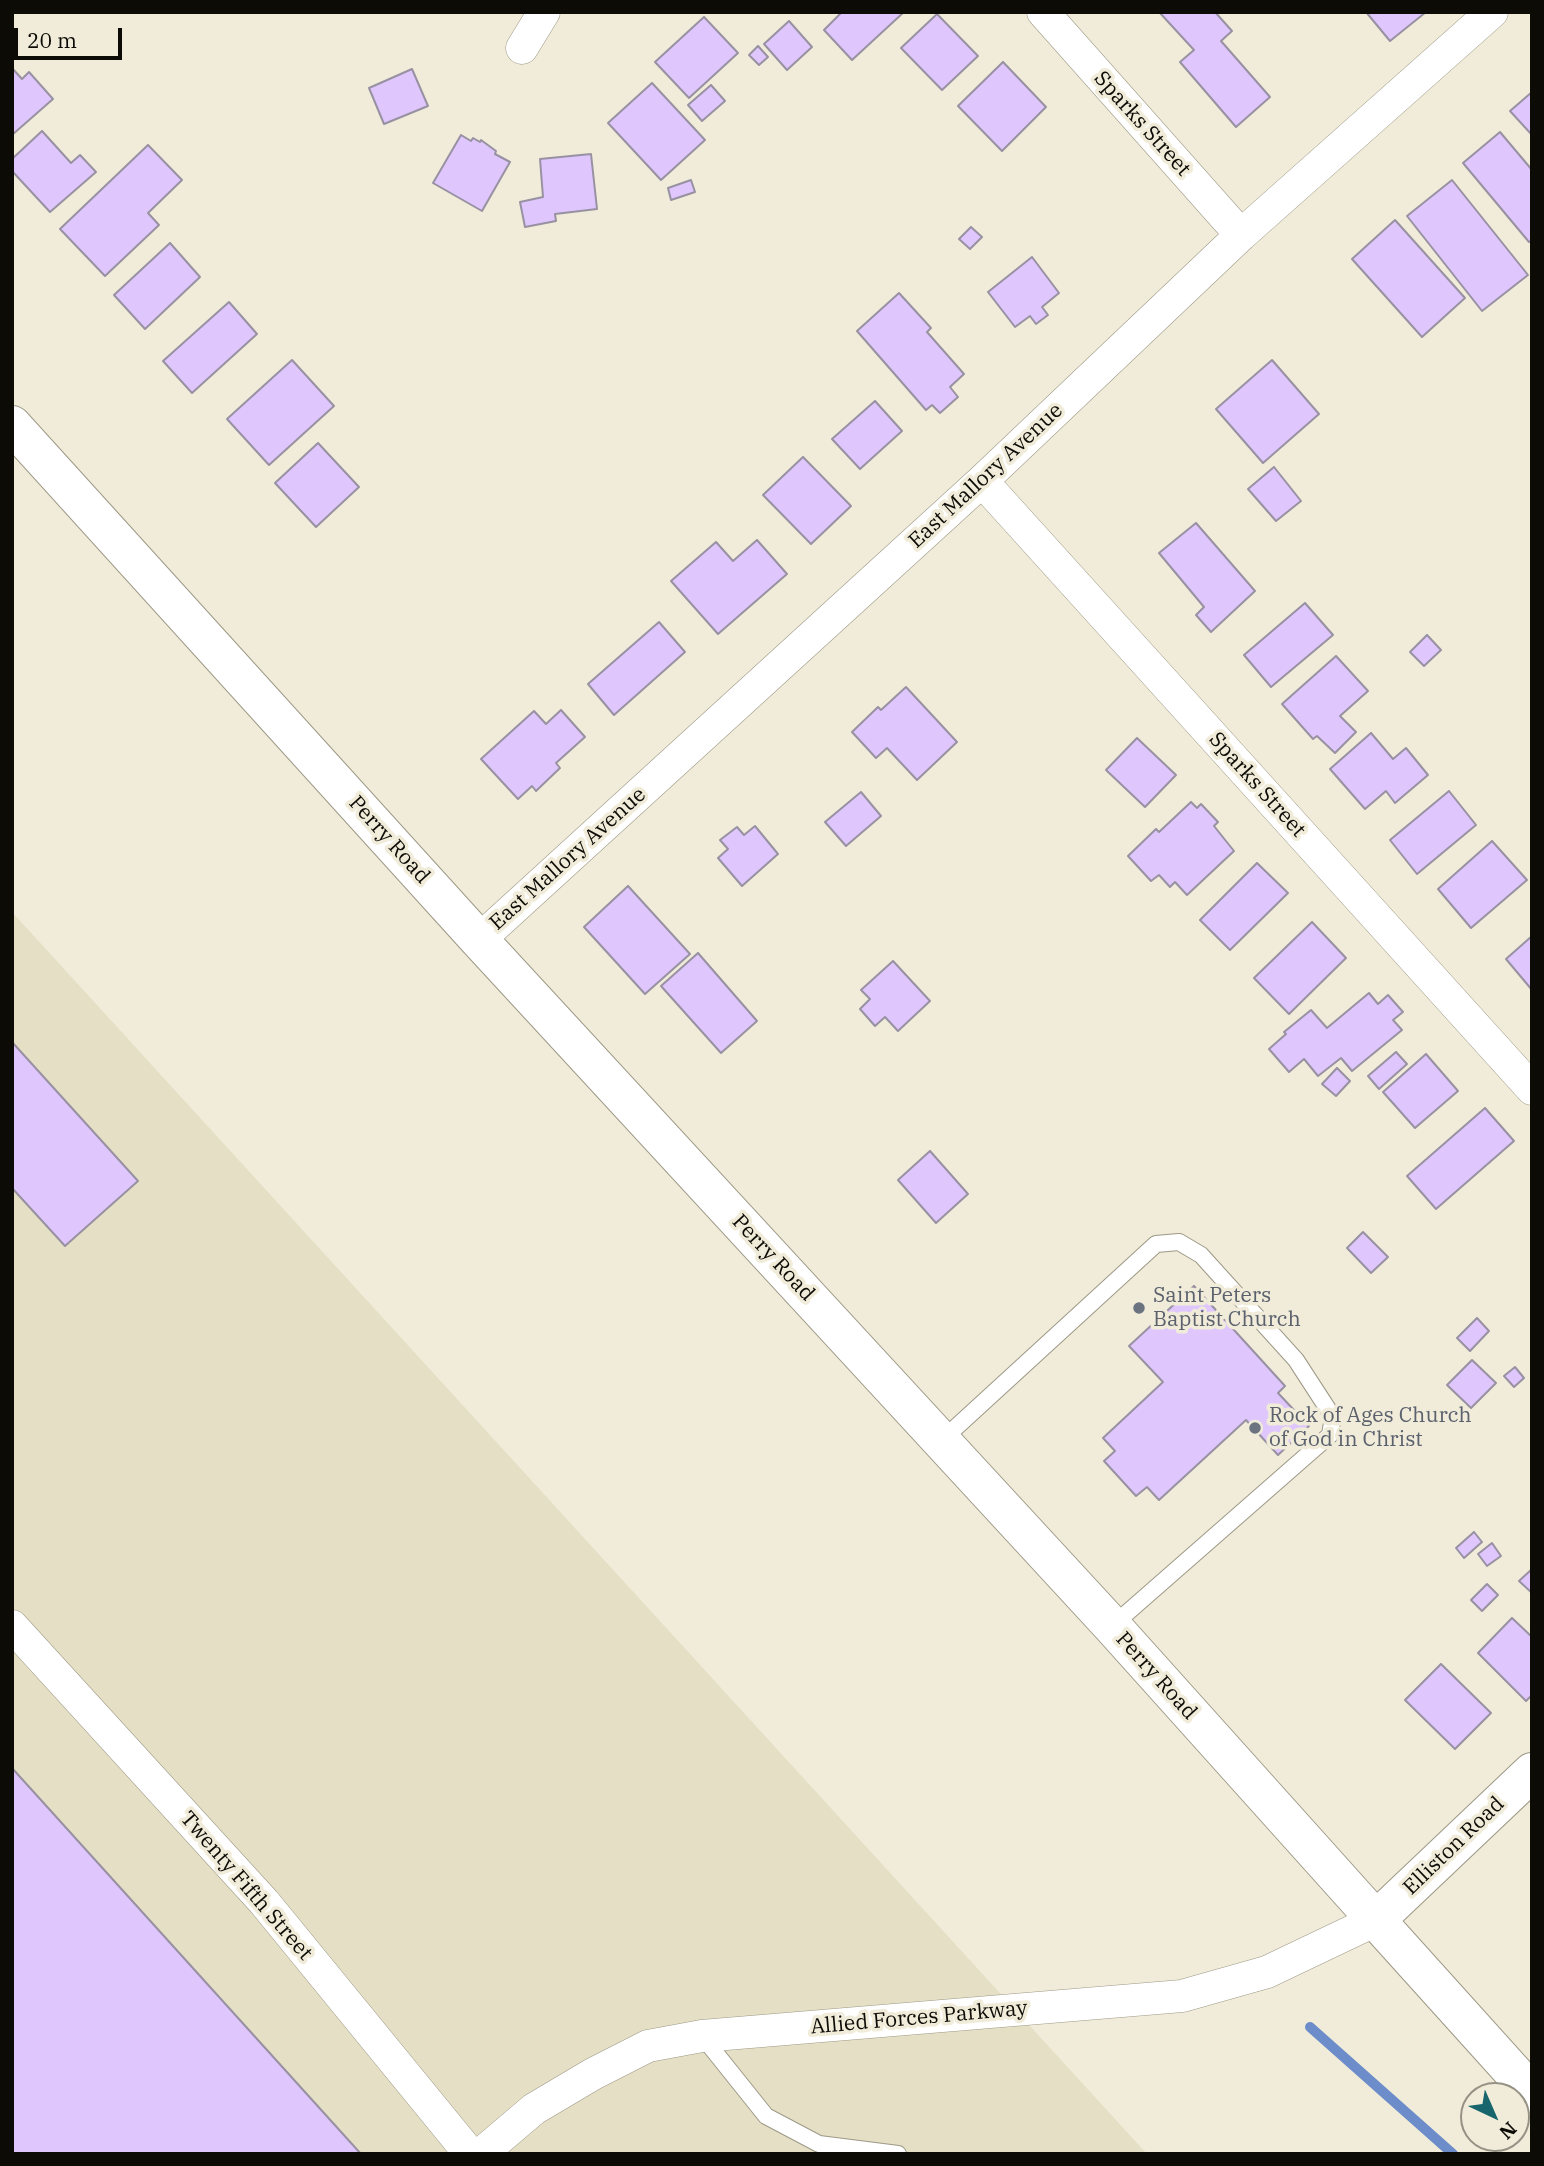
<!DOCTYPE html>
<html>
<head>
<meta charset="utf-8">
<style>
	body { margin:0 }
	#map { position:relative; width:1544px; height:2166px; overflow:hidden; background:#f0ecd9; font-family:"IBM Plex Serif",serif }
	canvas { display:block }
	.frame { position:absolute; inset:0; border:14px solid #0d0b06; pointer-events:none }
	.north { position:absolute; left:1460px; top:2082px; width:70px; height:70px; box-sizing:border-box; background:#f0ecd9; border:2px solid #959285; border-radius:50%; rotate:136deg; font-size:19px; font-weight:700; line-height:28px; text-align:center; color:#0d0b06 }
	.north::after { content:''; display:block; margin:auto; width:24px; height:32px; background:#18656d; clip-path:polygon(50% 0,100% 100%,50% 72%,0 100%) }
	.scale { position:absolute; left:14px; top:28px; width:108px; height:32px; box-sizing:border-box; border:4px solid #0d0b06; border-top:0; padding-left:9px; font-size:21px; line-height:24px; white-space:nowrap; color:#0d0b06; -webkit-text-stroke:5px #f0ecd9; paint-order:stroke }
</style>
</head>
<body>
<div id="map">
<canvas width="1544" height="2166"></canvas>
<div class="frame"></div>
<div class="north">N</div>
<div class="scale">20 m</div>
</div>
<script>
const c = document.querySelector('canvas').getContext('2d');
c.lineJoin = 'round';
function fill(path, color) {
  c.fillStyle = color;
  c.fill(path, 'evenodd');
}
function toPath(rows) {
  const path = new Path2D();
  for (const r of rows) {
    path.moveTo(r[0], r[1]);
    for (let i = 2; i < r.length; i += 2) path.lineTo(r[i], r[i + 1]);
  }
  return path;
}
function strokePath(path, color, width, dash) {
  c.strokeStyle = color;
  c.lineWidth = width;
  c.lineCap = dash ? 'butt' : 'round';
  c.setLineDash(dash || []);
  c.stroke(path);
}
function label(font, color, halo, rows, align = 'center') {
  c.font = font + ' "IBM Plex Serif",serif';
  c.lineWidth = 7;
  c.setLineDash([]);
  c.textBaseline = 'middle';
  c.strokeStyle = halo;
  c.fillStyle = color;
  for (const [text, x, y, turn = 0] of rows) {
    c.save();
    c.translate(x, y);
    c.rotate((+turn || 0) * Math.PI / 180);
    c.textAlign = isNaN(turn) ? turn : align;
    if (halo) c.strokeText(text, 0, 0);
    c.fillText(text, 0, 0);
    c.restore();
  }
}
fill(toPath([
	[12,912,1147,2154,12,2154]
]), '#e5dfc5');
strokePath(toPath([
	[1310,2027,1453,2154]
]), '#6c8dc9', 10);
const building = toPath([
	[842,12,904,12,852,60,824,30,842,12],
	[1215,12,1232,31,1221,41,1270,97,1236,127,1180,62,1194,50,1160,13,1215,12],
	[1366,12,1426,12,1390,41,1366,12],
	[937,14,978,56,942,90,901,48,937,14],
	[704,17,738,53,689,98,655,62,704,17],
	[789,21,812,47,787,70,764,44,789,21],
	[758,46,768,57,759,65,749,55,758,46],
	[1003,62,1046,107,1002,151,958,106,1003,62],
	[12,68,22,79,29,72,53,99,12,135,12,68],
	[412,69,428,106,384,124,369,88,412,69],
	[652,83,705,140,661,180,608,123,652,83],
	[711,85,725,101,702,121,688,105,711,85],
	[1532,92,1532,135,1510,111,1532,92],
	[42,131,71,163,80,155,96,172,50,212,12,171,12,159,42,131],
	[1500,132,1532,170,1532,240,1529,242,1463,163,1500,132],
	[461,135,471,141,473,138,480,142,481,140,496,151,495,154,510,162,482,211,433,183,461,135],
	[148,145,182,180,148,213,159,225,105,276,60,229,148,145],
	[591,154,597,209,555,214,556,221,525,227,520,202,543,197,540,159,591,154],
	[691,180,695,192,671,200,668,188,691,180],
	[1452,180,1528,275,1482,311,1407,216,1452,180],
	[1395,220,1465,298,1422,337,1352,259,1395,220],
	[971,227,982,237,970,249,959,239,971,227],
	[170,243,200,277,145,329,114,295,170,243],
	[1032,257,1059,293,1042,307,1048,315,1036,324,1030,316,1015,327,988,292,1032,257],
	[899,293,931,328,927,332,964,374,950,387,958,397,940,413,932,405,926,410,857,331,899,293],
	[229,302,257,334,192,393,163,361,229,302],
	[292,360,334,406,269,465,227,419,292,360],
	[1272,360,1319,414,1263,463,1216,409,1272,360],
	[875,401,902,431,860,469,832,439,875,401],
	[318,443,359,487,316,527,275,483,318,443],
	[803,457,851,506,811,544,763,495,803,457],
	[1274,467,1301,501,1276,521,1248,489,1274,467],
	[1196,523,1255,591,1211,632,1196,615,1204,607,1159,553,1196,523],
	[757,540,787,574,718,634,671,581,716,542,733,561,757,540],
	[1305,603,1333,635,1271,687,1244,655,1305,603],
	[659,622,685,652,614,715,588,684,659,622],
	[1427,635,1441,650,1424,666,1410,652,1427,635],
	[1336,656,1368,691,1340,716,1356,732,1335,753,1317,736,1313,739,1282,704,1336,656],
	[906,687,957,742,917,780,887,748,876,758,852,732,878,707,881,710,906,687],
	[561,710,585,737,556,763,560,768,536,791,532,786,518,799,481,759,534,711,546,724,561,710],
	[1371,733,1393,759,1406,748,1428,775,1395,803,1386,791,1365,809,1330,769,1371,733],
	[1137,738,1176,775,1145,807,1106,770,1137,738],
	[1449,791,1476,825,1417,874,1390,840,1449,791],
	[861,792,881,816,846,846,825,822,861,792],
	[1191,802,1197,808,1201,804,1218,822,1214,826,1234,851,1187,895,1175,882,1170,887,1159,875,1151,881,1128,856,1156,829,1159,832,1191,802],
	[755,826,778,854,742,886,718,858,728,849,720,840,737,827,744,835,755,826],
	[1492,841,1527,880,1471,928,1438,889,1492,841],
	[1257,863,1288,893,1230,950,1200,920,1257,863],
	[628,886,690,954,645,994,584,927,628,886],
	[1312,922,1346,958,1289,1014,1254,978,1312,922],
	[1532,936,1532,990,1506,959,1532,936],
	[698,953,757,1021,721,1053,661,986,698,953],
	[893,961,930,1001,898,1031,885,1017,875,1026,860,1009,870,999,861,990,893,961],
	[1369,993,1378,1004,1388,995,1403,1012,1393,1020,1402,1030,1352,1071,1341,1058,1318,1076,1304,1059,1289,1072,1269,1049,1286,1034,1284,1032,1311,1010,1327,1028,1369,993],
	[12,1042,138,1181,65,1246,12,1188,12,1042],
	[1396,1052,1407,1064,1379,1089,1368,1076,1396,1052],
	[1426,1054,1458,1091,1415,1128,1383,1092,1426,1054],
	[1337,1068,1350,1081,1336,1096,1322,1084,1337,1068],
	[1485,1108,1514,1141,1436,1209,1407,1176,1485,1108],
	[930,1151,968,1194,936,1223,898,1180,930,1151],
	[1363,1232,1388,1257,1371,1273,1347,1248,1363,1232],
	[1194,1286,1285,1386,1278,1393,1309,1426,1278,1455,1246,1420,1159,1500,1147,1487,1136,1496,1104,1461,1115,1451,1103,1438,1163,1382,1129,1346,1194,1286],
	[1477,1318,1489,1331,1470,1351,1457,1338,1477,1318],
	[1472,1360,1496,1383,1471,1408,1447,1385,1472,1360],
	[1515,1367,1524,1378,1514,1387,1504,1376,1515,1367],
	[1474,1532,1482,1542,1464,1558,1456,1548,1474,1532],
	[1492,1543,1501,1556,1487,1566,1478,1554,1492,1543],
	[1532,1569,1532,1593,1519,1581,1532,1569],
	[1487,1584,1498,1595,1482,1611,1471,1600,1487,1584],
	[1512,1618,1532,1637,1532,1695,1526,1701,1478,1653,1512,1618],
	[1441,1664,1491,1713,1455,1749,1405,1700,1441,1664],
	[12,1768,361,2154,12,2154,12,1768]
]);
fill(building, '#dfc7fd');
strokePath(building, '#9891a2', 2);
const service = toPath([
	[941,1441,1156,1244,1179,1242,1201,1255,1296,1360,1333,1417,1330,1435,1112,1626],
	[702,2036,766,2116,819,2144,898,2154]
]);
const minor = toPath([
	[1043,12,1241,235],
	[522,48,544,12],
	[982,481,1532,1089],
	[479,940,982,481,1241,235,1492,12],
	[12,1626,264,1902,470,2154],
	[481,2154,534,2109,593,2074,648,2046,702,2036,1182,1996,1267,1972,1376,1920]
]);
const tertiary = toPath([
	[12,425,479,940,1112,1626,1376,1920]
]);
const secondary = toPath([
	[1532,1772,1376,1920,1532,2093]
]);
strokePath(service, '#9d9987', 18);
strokePath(minor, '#9d9987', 33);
strokePath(tertiary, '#9d9987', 40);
strokePath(secondary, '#9d9987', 40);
strokePath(service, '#fff', 16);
strokePath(minor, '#fff', 32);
strokePath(tertiary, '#fff', 38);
strokePath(secondary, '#fff', 38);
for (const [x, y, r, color] of [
	[1139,1308,7,"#6b7280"],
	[1255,1428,7,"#6b7280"]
]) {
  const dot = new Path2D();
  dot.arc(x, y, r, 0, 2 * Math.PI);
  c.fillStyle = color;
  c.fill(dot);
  strokePath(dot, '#f0ecd9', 2.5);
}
label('21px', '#0d0b06', '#f0ecd9', [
	["Sparks Street",1142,124,48],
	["East Mallory Avenue",986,476,-43],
	["Sparks Street",1257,785,48],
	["Perry Road",389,840,48],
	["East Mallory Avenue",568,859,-42],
	["Perry Road",773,1258,47],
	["Perry Road",1156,1676,48],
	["Elliston Road",1454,1846,-44],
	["Twenty Fifth Street",246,1886,49],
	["Allied Forces Parkway",919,2018,-5]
]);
label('21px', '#5b616d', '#f0ecd9', [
	["Saint Peters",1153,1296],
	["Baptist Church",1153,1320],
	["Rock of Ages Church",1269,1416],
	["of God in Christ",1269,1440]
], 'left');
</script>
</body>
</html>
